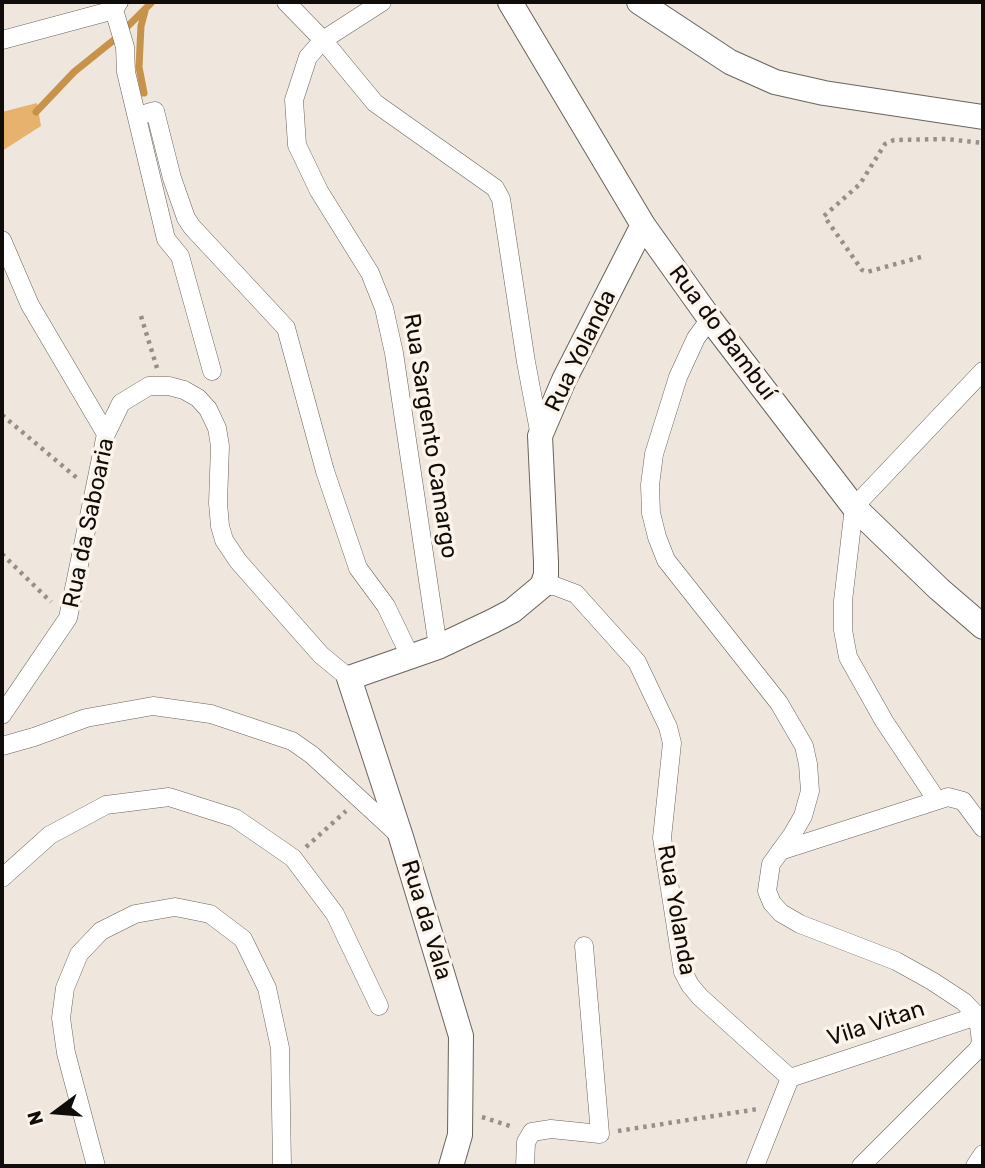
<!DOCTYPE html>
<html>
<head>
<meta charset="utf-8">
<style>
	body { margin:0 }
	#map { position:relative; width:985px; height:1168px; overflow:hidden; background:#efe7de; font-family:Rubik,sans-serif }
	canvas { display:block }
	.frame { position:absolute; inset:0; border:4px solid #0f0c09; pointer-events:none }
	.north { position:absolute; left:21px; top:1077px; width:70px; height:70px; -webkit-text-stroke:5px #fcf4eb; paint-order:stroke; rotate:254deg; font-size:19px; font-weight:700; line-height:28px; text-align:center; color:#0f0c09 }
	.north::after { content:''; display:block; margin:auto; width:24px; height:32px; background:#0f0c09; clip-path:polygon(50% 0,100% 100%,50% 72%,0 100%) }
</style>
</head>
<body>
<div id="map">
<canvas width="985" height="1168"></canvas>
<div class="frame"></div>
<div class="north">N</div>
</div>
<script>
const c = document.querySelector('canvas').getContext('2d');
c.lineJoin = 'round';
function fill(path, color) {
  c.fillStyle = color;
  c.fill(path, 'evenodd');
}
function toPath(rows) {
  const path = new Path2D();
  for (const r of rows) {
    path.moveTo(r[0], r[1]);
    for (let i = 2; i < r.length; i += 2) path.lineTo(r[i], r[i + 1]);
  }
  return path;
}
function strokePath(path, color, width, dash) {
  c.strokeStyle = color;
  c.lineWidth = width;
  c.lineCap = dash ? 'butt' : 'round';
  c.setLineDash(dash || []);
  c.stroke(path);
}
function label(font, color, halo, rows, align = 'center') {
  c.font = font + ' Rubik,sans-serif';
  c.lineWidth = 7;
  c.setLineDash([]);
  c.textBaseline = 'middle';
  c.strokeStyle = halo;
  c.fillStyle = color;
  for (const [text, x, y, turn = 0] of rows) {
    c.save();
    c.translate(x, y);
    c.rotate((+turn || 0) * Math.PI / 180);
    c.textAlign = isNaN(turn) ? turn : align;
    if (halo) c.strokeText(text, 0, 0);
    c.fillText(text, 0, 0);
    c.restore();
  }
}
fill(toPath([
	[37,103,41,126,2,151,2,112]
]), '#e6b26e');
strokePath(toPath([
	[144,93,139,67,141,26,145,11],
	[36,112,74,72,115,39,152,2]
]), '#c7924a', 7);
const street = toPath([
	[286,2,323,40,375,103,495,188,501,199,526,362,540,436],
	[382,2,323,40,308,57,294,100,297,145,319,191,370,273,384,308,394,353,438,647],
	[114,10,125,47,126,72,166,239,180,256,212,371],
	[2,40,114,10,119,2],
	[137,116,155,111,172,178,186,218,192,227,286,328,325,471,358,568,386,606,410,656],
	[2,240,30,305,106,434],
	[710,319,696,338,678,377,654,454,650,485,651,513,657,537,666,560,779,703,804,746,808,764,810,791,803,816,792,835,771,864,767,891,772,903,781,913,800,924,896,961,932,981,964,1002,978,1017],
	[542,586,555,586,576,594,637,662,668,727,672,743,662,838,683,972,690,985,700,997,790,1078],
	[2,715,68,618,106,434,121,403,149,386,169,386,184,390,198,398,208,409,217,428,220,446,218,503,220,526,224,540,238,561,321,655,349,678],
	[2,746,34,737,86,718,153,706,211,714,292,741,312,755,401,837],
	[936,799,884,721,848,657,843,630,843,601,854,507,983,371],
	[780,851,948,797,963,801,983,828],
	[2,878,50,835,106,805,169,797,235,818,293,858,335,914,379,1006],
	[790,1078,983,1014],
	[96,1166,66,1053,61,1018,65,988,79,954,101,931,135,914,175,907,210,914,243,939,267,988,280,1048,282,1166],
	[525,1166,526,1142,532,1132,551,1129,600,1134,584,946],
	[755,1166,790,1078],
	[861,1166,978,1049,981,1042,978,1017],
	[975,1166,983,1154]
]);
const secondary = toPath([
	[510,2,643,225,710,319,854,507,939,589,983,627],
	[639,2,730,62,775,82,824,93,983,117],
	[451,1166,460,1135,461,1036,401,837,349,678,438,647,493,621,512,611,542,586,546,575,546,562,540,436,564,380,643,225]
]);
strokePath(street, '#6a635b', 19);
strokePath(secondary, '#6a635b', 26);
strokePath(toPath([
	[921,257,867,272,862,270,824,216,860,184,885,144,894,140,946,139,983,143],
	[141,316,157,368],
	[2,415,77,478],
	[2,554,51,602],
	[306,847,346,811],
	[482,1117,513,1127],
	[618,1131,758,1109]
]), '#96908a', 4.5, [3.5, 5]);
strokePath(street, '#fff', 18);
strokePath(secondary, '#fff', 24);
label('23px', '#0f0c09', '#fcf4eb', [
	["Rua do Bambuí",722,333,53],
	["Rua Yolanda",581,351,-64],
	["Rua Sargento Camargo",430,436,81],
	["Rua da Saboaria",89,523,-78],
	["Rua Yolanda",676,910,80],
	["Rua da Vala",426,920,73],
	["Vila Vitan",876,1024,-18]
]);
</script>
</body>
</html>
